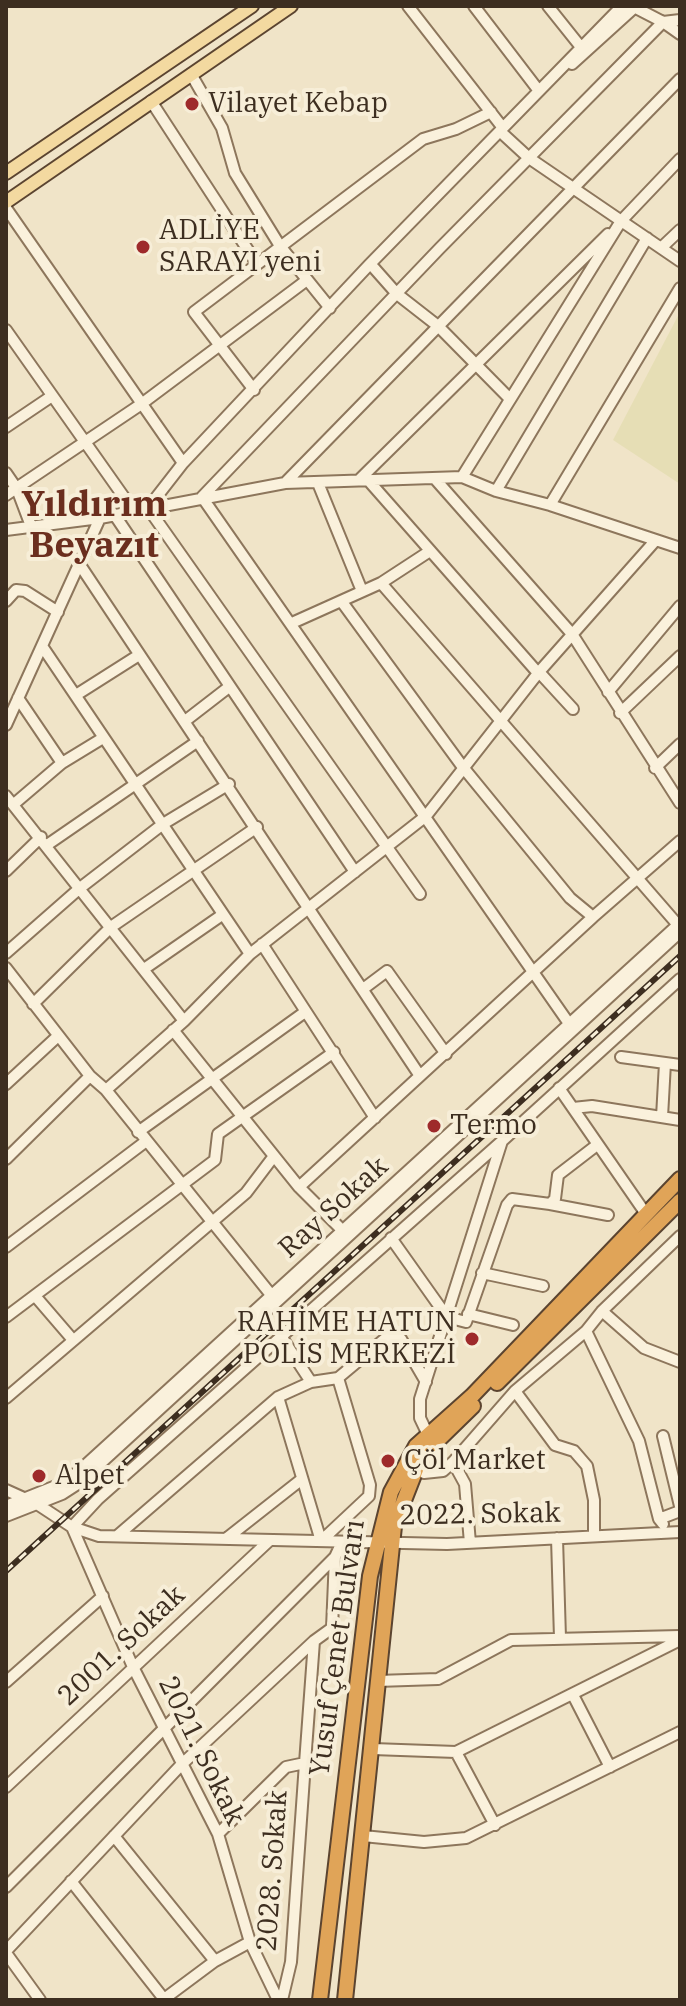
<!DOCTYPE html>
<html>
<head>
<meta charset="utf-8">
<style>
	body { margin:0 }
	#map { position:relative; width:686px; height:2006px; overflow:hidden; background:#f0e4c8; font-family:"IBM Plex Serif",serif }
	canvas { display:block }
	.frame { position:absolute; inset:0; border:8px solid #3d2e20; pointer-events:none }
</style>
</head>
<body>
<div id="map">
<canvas width="686" height="2006"></canvas>
<div class="frame"></div>
</div>
<script>
const c = document.querySelector('canvas').getContext('2d');
c.lineJoin = 'round';
function fill(path, color) {
  c.fillStyle = color;
  c.fill(path, 'evenodd');
}
function toPath(rows) {
  const path = new Path2D();
  for (const r of rows) {
    path.moveTo(r[0], r[1]);
    for (let i = 2; i < r.length; i += 2) path.lineTo(r[i], r[i + 1]);
  }
  return path;
}
function strokePath(path, color, width, dash) {
  c.strokeStyle = color;
  c.lineWidth = width;
  c.lineCap = dash ? 'butt' : 'round';
  c.setLineDash(dash || []);
  c.stroke(path);
}
function label(font, color, halo, rows, align = 'center') {
  c.font = font + ' "IBM Plex Serif",serif';
  c.lineWidth = 8;
  c.setLineDash([]);
  c.textBaseline = 'middle';
  c.strokeStyle = halo;
  c.fillStyle = color;
  for (const [text, x, y, turn = 0] of rows) {
    c.save();
    c.translate(x, y);
    c.rotate((+turn || 0) * Math.PI / 180);
    c.textAlign = isNaN(turn) ? turn : align;
    if (halo) c.strokeText(text, 0, 0);
    c.fillText(text, 0, 0);
    c.restore();
  }
}
fill(toPath([
	[680,312,680,484,613,440]
]), '#e6deb5');
const minor = toPath([
	[408,6,503,128],
	[474,6,539,91],
	[548,6,580,46],
	[634,7,663,22,680,20],
	[572,64,636,6],
	[191,74,222,128,235,173,280,246,330,308],
	[151,101,257,264],
	[504,135,529,158,680,261],
	[6,208,183,463],
	[661,248,680,230],
	[374,268,397,294,438,326,510,399],
	[6,330,133,510],
	[254,390,194,312,423,139,456,129,491,112],
	[6,427,52,396],
	[6,473,17,489,31,526],
	[462,477,621,221,680,159],
	[359,480,608,234],
	[368,480,538,673],
	[436,480,572,634,680,803],
	[285,483,680,79],
	[318,483,362,591],
	[496,491,647,238],
	[6,495,140,405,307,280],
	[550,505,680,288],
	[114,514,355,872],
	[6,530,100,518,285,483,462,477,496,491,550,505,680,548],
	[80,565,420,1076],
	[381,583,678,925],
	[6,601,16,590,25,591,58,612],
	[342,602,462,766,570,898,593,917,680,841],
	[292,623,381,583,430,551],
	[42,646,250,954],
	[539,672,573,709],
	[608,692,680,606],
	[76,695,139,655],
	[18,698,62,763],
	[620,713,680,656],
	[185,721,229,687],
	[6,725,100,518],
	[655,768,680,744],
	[6,796,184,1021],
	[14,804,62,763,103,738],
	[47,845,198,741],
	[6,871,41,837],
	[420,894,148,508,183,463,369,265,622,6],
	[262,944,375,1118],
	[6,953,80,888,163,824,229,784],
	[6,968,90,1076,106,1090,272,1296],
	[144,969,222,915],
	[363,989,387,971,446,1054],
	[33,1004,111,927,257,827],
	[570,1025,202,497,440,248,663,22,680,34],
	[173,1030,299,1187,343,1231],
	[621,1057,680,1065],
	[6,1084,58,1036],
	[559,1088,646,1214],
	[106,1090,184,1021,250,954,426,816,539,672,655,541],
	[573,1108,592,1106,680,1120],
	[662,1117,665,1063],
	[138,1132,305,1012],
	[6,1159,90,1076],
	[299,1187,593,917],
	[550,1204,608,1215],
	[391,1238,447,1317,466,1322,507,1205,512,1199,550,1204,555,1199,558,1175,597,1145],
	[6,1247,145,1142],
	[482,1273,543,1286],
	[36,1297,73,1340],
	[602,1311,644,1348,680,1362],
	[468,1314,513,1325],
	[6,1317,215,1160,218,1134,334,1052],
	[586,1331,639,1441,659,1519],
	[281,1336,311,1382],
	[515,1391,555,1445,574,1451,587,1466,594,1500,594,1536],
	[278,1397,321,1541,369,1496,370,1485,338,1378],
	[6,1398,246,1193,274,1156],
	[663,1436,680,1506],
	[430,1439,420,1418,420,1399,502,1141,680,979],
	[453,1462,465,1484,470,1543],
	[424,1473,443,1471,453,1462,515,1391,586,1331,602,1311,680,1236],
	[6,1490,37,1504,72,1527,99,1536,447,1544,680,1532],
	[6,1506,61,1484,79,1471,680,923],
	[6,1516,62,1494,79,1483,680,932],
	[663,1524,659,1519,680,1511],
	[72,1527,98,1499,502,1141],
	[72,1527,133,1667,218,1834,250,1942,278,2000],
	[117,1536,278,1397,311,1382,338,1378,387,1337,401,1339,426,1382],
	[227,1538,302,1479],
	[557,1538,560,1638],
	[377,1681,438,1679,511,1640,680,1636],
	[6,1682,103,1596],
	[573,1695,610,1767],
	[373,1749,456,1752,680,1640],
	[456,1752,495,1825],
	[305,1763,314,1641,332,1628,335,1557],
	[6,1787,270,1540],
	[218,1834,286,1767,305,1763,291,1962,282,2000],
	[114,1836,215,1961],
	[363,1836,424,1842,466,1838,680,1732],
	[71,1881,164,1999,215,1961,250,1942],
	[6,1887,335,1557,342,1542],
	[6,1951,181,1765,314,1641],
	[6,1953,40,2000]
]);
const major = toPath([
	[6,173,252,6],
	[6,202,291,6]
]);
const highway = toPath([
	[497,1383,680,1201],
	[320,2000,370,1576,391,1492,416,1446,472,1396,680,1179],
	[345,2000,394,1526,417,1467,433,1445,473,1406]
]);
strokePath(minor, '#8d765c', 14);
strokePath(major, '#5b4430', 16);
strokePath(highway, '#5b4430', 18);
strokePath(minor, '#faf1dc', 10);
strokePath(major, '#f3d9a0', 12);
strokePath(highway, '#e0a458', 14);
const rail = toPath([
	[6,1571,680,956]
]);
strokePath(rail, '#3d2e20', 6);
strokePath(rail, '#f7eed8', 3, [9]);
for (const [x, y, r, color] of [
	[192,104,8,"#9e2a2b"],
	[143,247,8,"#9e2a2b"],
	[434,1126,8,"#9e2a2b"],
	[472,1339,8,"#9e2a2b"],
	[388,1461,8,"#9e2a2b"],
	[39,1476,8,"#9e2a2b"]
]) {
  const dot = new Path2D();
  dot.arc(x, y, r, 0, 2 * Math.PI);
  c.fillStyle = color;
  c.fill(dot);
  strokePath(dot, '#f7eed8', 3);
}
label('28px', '#3d2e20', '#f7eed8', [
	["Vilayet Kebap",208,104],
	["ADLİYE",159,231],
	["SARAYI yeni",159,263],
	["Termo",450,1126],
	["RAHİME HATUN",456,1323,"right"],
	["POLİS MERKEZİ",456,1355,"right"],
	["Çöl Market",404,1461],
	["Alpet",55,1476]
], 'left');
label('28px', '#3d2e20', '#f7eed8', [
	["Ray Sokak",334,1208,-42],
	["2022. Sokak",480,1515,-1],
	["2001. Sokak",122,1646,-43],
	["Yusuf Çenet Bulvarı",338,1648,-82],
	["2021. Sokak",201,1751,64],
	["2028. Sokak",273,1871,-86]
]);
label('bold 36px', '#6b2e1e', '#f7eed8', [
	["Yıldırım",94,506],
	["Beyazıt",94,547]
]);
</script>
</body>
</html>
